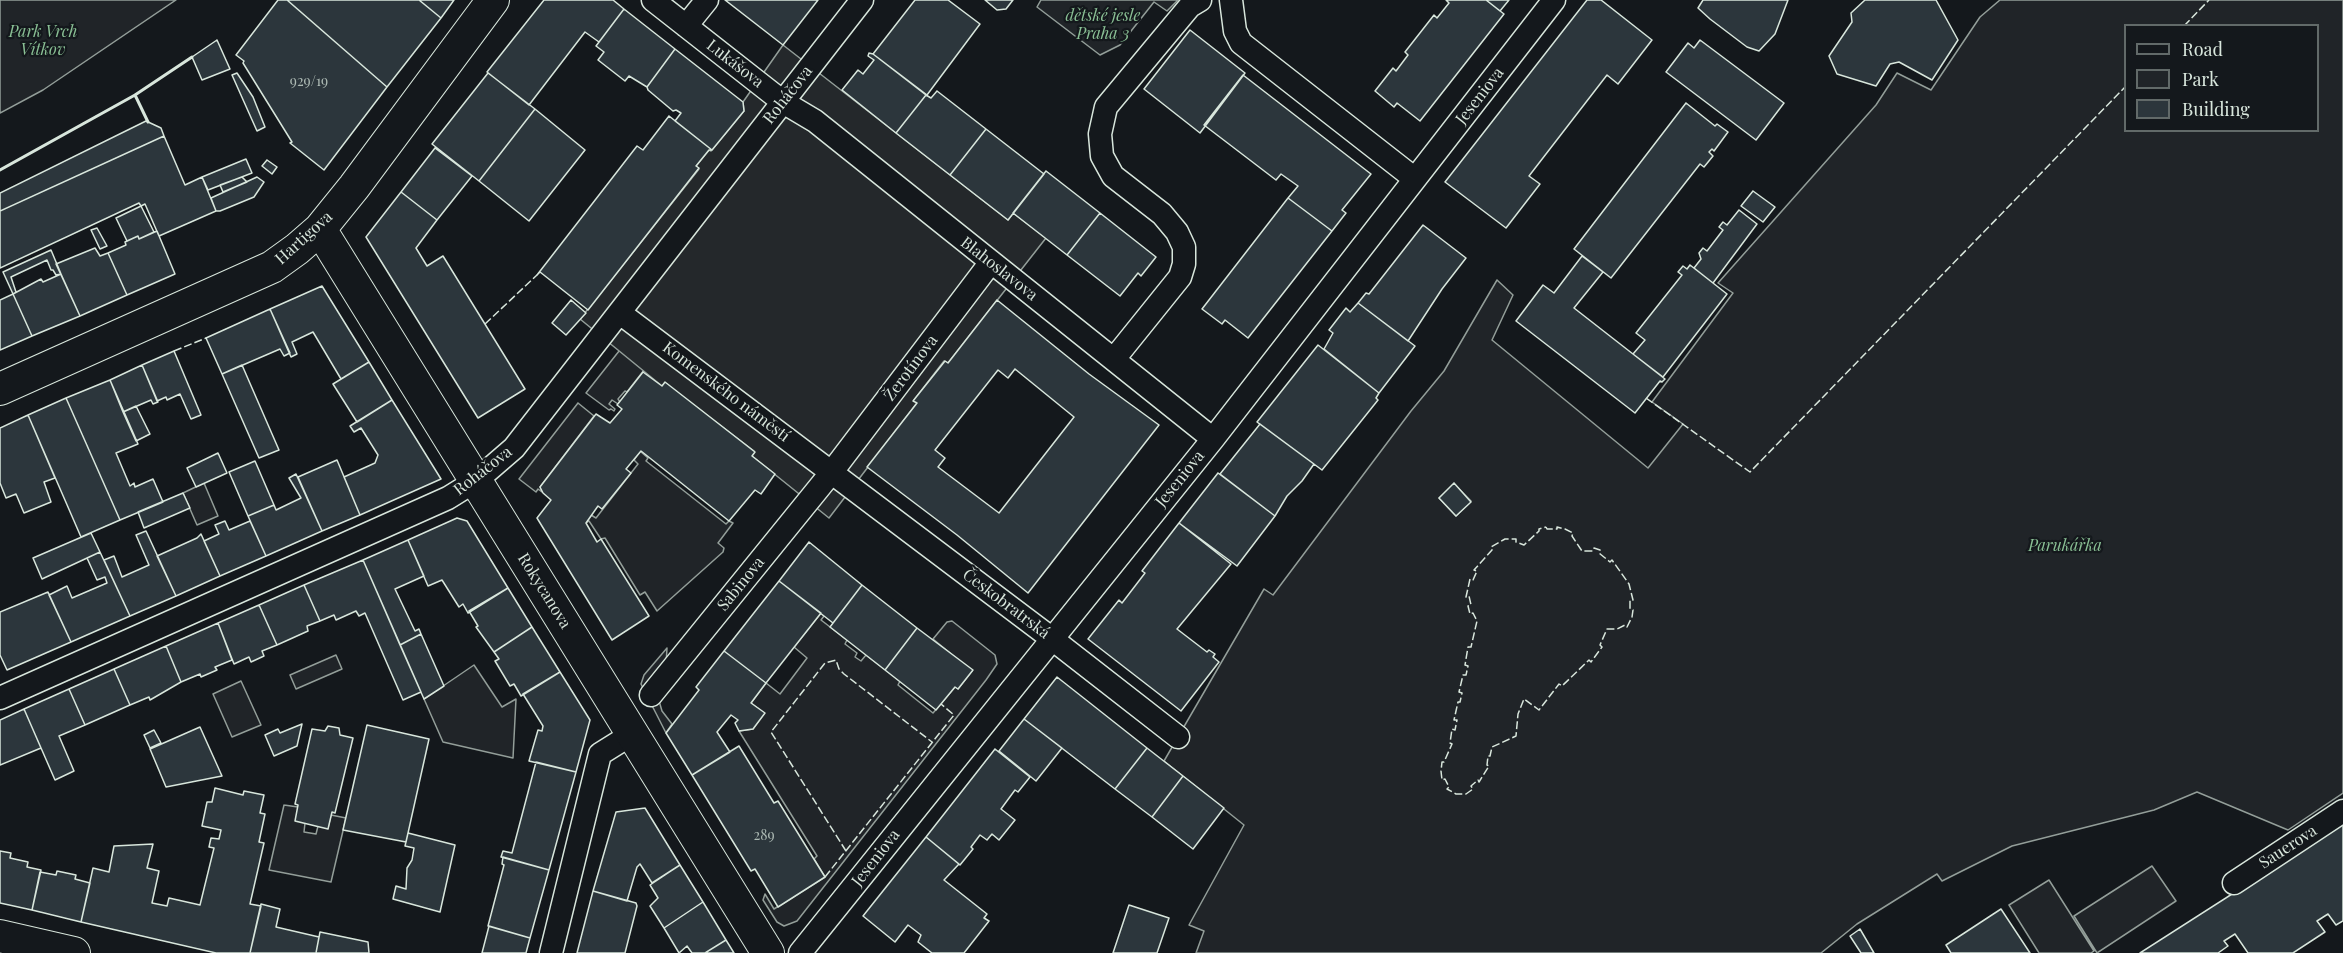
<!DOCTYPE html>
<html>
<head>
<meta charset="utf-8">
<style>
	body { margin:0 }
	#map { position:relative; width:2343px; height:953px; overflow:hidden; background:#14181c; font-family:"Playfair Display",serif }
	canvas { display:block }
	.legend { position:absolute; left:2124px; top:24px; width:195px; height:108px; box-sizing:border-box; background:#14181c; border:2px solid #626a69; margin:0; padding:8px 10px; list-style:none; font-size:18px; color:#d8e6dc }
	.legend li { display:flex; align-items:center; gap:12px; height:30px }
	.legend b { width:30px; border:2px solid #626a69 }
</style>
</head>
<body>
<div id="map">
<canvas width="2343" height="953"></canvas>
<ul class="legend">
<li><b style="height:8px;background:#14181c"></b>Road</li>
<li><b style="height:16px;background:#202428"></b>Park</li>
<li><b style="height:16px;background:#2c363c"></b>Building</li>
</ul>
</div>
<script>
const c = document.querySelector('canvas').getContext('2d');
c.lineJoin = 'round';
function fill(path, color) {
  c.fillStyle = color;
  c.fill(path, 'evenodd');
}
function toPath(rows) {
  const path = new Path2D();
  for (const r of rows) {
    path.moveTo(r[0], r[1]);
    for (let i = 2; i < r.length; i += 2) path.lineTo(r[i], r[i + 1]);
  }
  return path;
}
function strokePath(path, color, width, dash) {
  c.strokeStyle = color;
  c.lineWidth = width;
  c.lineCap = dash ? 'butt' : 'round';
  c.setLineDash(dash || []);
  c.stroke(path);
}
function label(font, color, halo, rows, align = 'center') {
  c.font = font + ' "Playfair Display",serif';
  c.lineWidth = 4.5;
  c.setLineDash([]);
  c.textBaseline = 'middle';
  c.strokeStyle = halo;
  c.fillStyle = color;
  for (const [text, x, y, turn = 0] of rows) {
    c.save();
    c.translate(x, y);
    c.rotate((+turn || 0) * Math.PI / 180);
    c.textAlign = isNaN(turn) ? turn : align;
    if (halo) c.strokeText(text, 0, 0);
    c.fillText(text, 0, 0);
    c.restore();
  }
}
const green = toPath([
	[0,0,176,0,43,90,0,113,0,0],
	[1041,0,1178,0,1167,11,1154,2,1120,45,1100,55,1037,7,1041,0],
	[2000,0,2343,0,2343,793,2288,830,2197,792,2154,810,2012,846,1942,881,1937,874,1857,924,1821,953,1196,953,1204,931,1189,925,1244,825,1164,761,1264,589,1273,595,1411,411,1444,371,1497,280,1513,295,1492,340,1648,468,1683,424,1652,402,1733,293,1718,283,1876,105,1897,73,1931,90,1980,17,2000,0],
	[2126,26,2318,26,2318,130,2126,130,2126,26],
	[1454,484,1471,501,1456,516,1439,498,1454,484],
	[623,346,648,365,627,392,625,391,618,399,620,402,618,404,612,400,609,404,615,409,614,411,611,409,609,410,586,393,623,346],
	[578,403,594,416,540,487,542,492,538,489,536,492,519,479,578,403],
	[640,451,648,458,646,461,726,524,729,521,733,523,718,543,724,548,723,552,657,611,645,592,640,595,605,538,601,539,589,521,586,523,591,515,596,518,638,464,634,460,640,451],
	[204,483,218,516,197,525,183,493,204,483],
	[821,613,824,616,821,620,847,640,845,644,857,653,855,657,861,661,866,655,900,681,898,685,933,713,955,687,958,689,972,671,933,639,947,622,952,621,995,655,997,664,986,680,797,921,784,926,777,922,763,900,765,894,774,909,825,877,814,859,817,856,739,731,753,729,764,713,751,703,766,683,780,694,807,658,794,647,821,613],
	[667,648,666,665,657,694,662,711,672,724,666,733,641,684,644,675,667,648],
	[336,655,342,669,296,689,290,675,336,655],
	[474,665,502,707,516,699,513,758,443,742,424,699,474,665],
	[241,681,261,725,232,737,213,694,241,681],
	[284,805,298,807,305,823,304,832,316,834,318,826,328,828,331,815,346,818,331,882,269,870,284,805],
	[2152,866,2176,901,2097,953,2074,916,2152,866],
	[2049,880,2094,951,2091,953,2039,953,2009,905,2049,880]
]);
fill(green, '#202428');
strokePath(green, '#939e99', 1.5);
const parking = toPath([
	[783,45,1008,220,1013,213,1046,238,948,363,944,361,914,400,917,403,829,518,752,456,754,451,665,383,662,386,580,319,699,169,696,166,709,150,711,151,744,111,743,102,783,45]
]);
fill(parking, '#24282b');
strokePath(parking, '#939e99', 1.5);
const building = toPath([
	[278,0,287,0,387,87,324,170,290,143,292,142,243,63,244,61,236,55,278,0],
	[287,0,419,0,441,18,387,87,287,0],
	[419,0,454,0,441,18,419,0],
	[544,0,613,0,624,9,599,42,585,32,529,105,487,72,544,0],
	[725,0,818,0,783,45,725,0],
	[915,0,948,0,980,24,927,95,873,54,915,0],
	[985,0,1013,0,1006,9,997,10,985,0],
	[1446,0,1486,0,1504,14,1420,121,1397,103,1394,107,1375,91,1393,68,1396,71,1408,55,1405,52,1434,15,1437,18,1449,3,1446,0],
	[1486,0,1509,0,1500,11,1486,0],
	[1587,0,1601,0,1652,40,1618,84,1607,75,1529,176,1540,184,1506,228,1445,182,1587,0],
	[1703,0,1788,0,1775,34,1759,51,1747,47,1710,19,1698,8,1703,0],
	[1865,0,1936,0,1958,40,1932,80,1899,62,1890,64,1876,86,1837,74,1829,56,1852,22,1851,13,1865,0],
	[624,9,675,49,647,87,629,76,625,81,598,60,604,52,596,46,624,9],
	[1190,30,1245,73,1200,133,1144,89,1190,30],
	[217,40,230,69,202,80,192,57,217,40],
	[1700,40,1784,103,1756,140,1666,72,1688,43,1694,48,1700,40],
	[675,49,743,102,744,111,712,150,675,121,681,113,676,110,673,111,648,90,647,87,675,49],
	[869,53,873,54,926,95,896,133,842,90,858,70,863,74,874,60,868,56,869,53],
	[237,73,253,97,265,127,257,131,232,75,237,73],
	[488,73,535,109,479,181,432,144,488,73],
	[1243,75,1371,174,1342,210,1346,213,1332,231,1288,198,1298,186,1281,174,1276,180,1204,125,1243,75],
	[937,91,986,129,950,175,896,133,926,95,931,98,937,91],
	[1686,103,1715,126,1717,124,1728,132,1714,151,1712,149,1709,152,1713,156,1704,167,1700,164,1611,278,1574,249,1686,103],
	[535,109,585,150,529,221,479,181,535,109],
	[669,116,712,150,709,150,696,166,699,168,588,310,540,272,537,275,637,146,643,150,669,116],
	[146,121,161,128,164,136,0,211,0,193,146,121],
	[986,129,1044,174,1008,220,950,175,986,129],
	[164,136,185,185,202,177,216,211,159,236,145,204,141,206,139,203,0,268,0,211,164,136],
	[435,148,472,176,437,220,401,192,435,148],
	[246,159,252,173,208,190,202,177,246,159],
	[267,160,277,167,272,174,262,166,267,160],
	[1046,171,1100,213,1067,255,1013,213,1046,171],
	[242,177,247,182,223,192,220,185,242,177],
	[257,177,264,182,254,197,220,211,216,211,211,198,257,177],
	[1753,191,1775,207,1763,222,1741,206,1753,191],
	[401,192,437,220,416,248,427,266,443,256,525,389,478,418,366,237,401,192],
	[1288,198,1332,231,1248,338,1225,320,1222,324,1202,309,1288,198],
	[141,206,154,232,139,239,138,236,127,241,116,218,141,206],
	[1739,210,1757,224,1713,283,1694,268,1701,259,1699,253,1703,248,1707,251,1723,230,1719,227,1723,222,1727,225,1739,210],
	[1100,213,1156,257,1141,276,1138,273,1120,296,1067,255,1100,213],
	[1423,225,1466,258,1442,289,1408,341,1358,303,1366,293,1369,294,1423,225],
	[97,228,107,246,100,249,91,230,97,228],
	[157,231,175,274,127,295,108,253,126,245,125,242,138,236,139,239,157,231],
	[95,248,100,256,108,253,127,295,80,316,56,264,95,248],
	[51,250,61,274,56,275,53,270,51,270,47,260,11,277,16,292,13,294,3,272,51,250],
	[1582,256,1603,272,1574,308,1665,379,1662,382,1660,381,1635,413,1516,321,1543,285,1554,293,1582,256],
	[1690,265,1727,294,1663,377,1633,354,1645,340,1636,333,1682,275,1678,272,1683,266,1687,269,1690,265],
	[61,274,80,316,32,336,13,294,41,279,43,282,61,274],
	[322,286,369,362,341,379,313,332,292,342,297,354,291,357,270,309,322,286],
	[13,294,32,336,0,350,0,300,13,294],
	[571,300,586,313,566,335,552,323,571,300],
	[997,300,1089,374,1159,425,1028,593,957,535,867,467,917,403,913,401,945,361,948,363,997,300],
	[1015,369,1074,417,999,513,938,467,945,458,935,450,998,370,1008,378,1015,369],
	[1358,303,1415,346,1379,393,1324,349,1333,333,1329,330,1346,308,1350,312,1358,303],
	[270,309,290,353,284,356,280,349,222,374,206,338,270,309],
	[1318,345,1379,393,1376,398,1378,400,1322,470,1257,422,1318,345],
	[174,351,201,415,191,419,180,394,167,400,166,397,157,401,142,365,174,351],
	[369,362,392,400,357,422,333,384,369,362],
	[142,365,158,402,153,404,151,400,123,412,110,380,142,365],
	[242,365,279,450,259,458,222,374,242,365],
	[643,372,662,386,665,382,755,452,752,456,775,474,761,494,755,490,729,521,641,451,626,469,631,473,602,509,598,506,586,523,597,542,601,539,649,616,612,640,537,518,551,500,543,493,540,487,596,414,610,423,622,409,617,405,643,372],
	[110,380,138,444,116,453,130,486,134,483,135,487,153,479,163,502,120,520,66,398,110,380],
	[66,398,120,520,81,537,28,415,66,398],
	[392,400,441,479,360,515,344,477,375,463,378,455,361,428,354,432,350,426,392,400],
	[136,406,150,434,136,441,123,412,136,406],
	[28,415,55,478,44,482,51,502,24,513,16,494,6,498,0,483,0,428,28,415],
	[1260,424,1314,464,1302,481,1287,496,1275,516,1220,474,1260,424],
	[218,453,227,473,196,487,187,468,218,453],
	[337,460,360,515,322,531,298,477,337,460],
	[255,461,274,505,248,516,229,472,255,461],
	[1218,473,1275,516,1237,566,1179,523,1218,473],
	[296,474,322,531,266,556,248,516,274,505,276,510,301,498,289,478,296,474],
	[1454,483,1471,502,1456,516,1439,498,1454,483],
	[183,493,190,508,144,528,138,512,183,493],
	[457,518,467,521,508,588,468,613,463,604,459,607,442,580,428,586,408,540,457,518],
	[225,521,229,530,250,521,266,556,220,576,204,541,219,534,215,525,225,521],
	[1179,523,1231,564,1177,629,1207,652,1209,650,1215,654,1213,657,1219,662,1181,711,1088,639,1119,600,1122,603,1145,573,1142,571,1179,523],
	[146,531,176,596,130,616,104,560,114,556,122,577,149,565,136,535,146,531],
	[91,533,100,552,42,579,33,558,91,533],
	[201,534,220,576,176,596,157,556,197,538,201,534],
	[408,540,424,576,395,589,415,631,419,629,421,634,400,645,363,560,408,540],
	[809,542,862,585,833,623,779,581,809,542],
	[100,552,130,616,71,642,49,595,67,586,72,598,107,583,105,577,97,580,87,558,100,552],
	[363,560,421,692,403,700,365,613,359,616,356,611,336,620,334,615,320,621,304,585,363,560],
	[779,581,821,613,766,683,724,651,779,581],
	[304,585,320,621,307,626,308,631,277,645,259,605,304,585],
	[862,585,917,628,885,670,830,627,862,585],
	[508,588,532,627,494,652,476,627,478,626,469,611,508,588],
	[48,592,71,642,7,670,0,655,0,612,48,592],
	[259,605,277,645,262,651,264,656,251,662,249,657,234,664,218,623,259,605],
	[218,623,232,660,215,667,217,670,201,677,200,674,181,682,166,646,218,623],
	[532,627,560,672,521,696,514,684,510,686,495,661,499,659,494,652,532,627],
	[917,628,973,670,958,689,955,687,936,710,885,670,917,628],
	[421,634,444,686,424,699,400,645,421,634],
	[166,646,181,682,150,700,149,697,130,705,114,669,166,646],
	[724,651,766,683,751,703,765,713,753,729,739,731,735,723,738,720,731,715,717,732,730,752,692,775,666,733,699,690,696,687,724,651],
	[114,669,130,705,85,725,69,689,114,669],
	[560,672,590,720,576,772,529,761,538,730,542,731,543,726,523,694,560,672],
	[1057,677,1147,748,1115,789,1024,719,1057,677],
	[69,689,85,725,59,736,74,771,55,780,24,709,69,689],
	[24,709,41,748,0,765,0,720,24,709],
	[1024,719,1062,748,1036,781,999,751,1024,719],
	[302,724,297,746,274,756,265,735,278,729,280,733,302,724],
	[367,725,429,739,406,842,343,830,367,725],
	[328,726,339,728,340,735,353,738,335,813,332,812,328,829,295,821,298,805,295,804,312,729,325,731,328,726],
	[200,727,222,776,166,787,150,749,200,727],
	[154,730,161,743,150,748,144,735,154,730],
	[739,746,774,803,778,801,825,877,778,907,755,869,751,871,692,775,739,746],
	[1147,748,1183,776,1152,817,1115,789,1147,748],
	[995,749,1030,777,1018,792,1015,790,1001,809,1015,820,999,840,992,834,987,840,980,835,971,847,973,849,960,865,926,837,995,749],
	[536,762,576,772,549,870,501,857,503,851,512,853,536,762],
	[1183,776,1224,808,1193,849,1152,817,1183,776],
	[215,788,243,795,244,791,264,795,260,813,265,814,259,842,264,843,250,904,261,906,250,953,216,953,81,922,93,868,109,872,114,846,153,844,147,868,159,871,152,903,167,906,169,898,200,905,214,848,209,847,211,838,219,839,221,830,202,826,207,802,212,802,215,788],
	[645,808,680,865,652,883,640,864,637,867,627,901,593,891,616,812,645,808],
	[2343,823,2343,921,2336,925,2328,914,2317,921,2325,932,2293,953,2248,953,2235,934,2224,941,2228,946,2218,953,2140,953,2343,823],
	[408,833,455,845,440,912,393,899,396,886,406,889,407,868,412,860,414,848,405,846,408,833],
	[926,837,959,864,944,880,987,914,984,918,989,921,964,953,932,953,918,942,921,935,908,925,895,942,863,916,926,837],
	[0,851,11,853,10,858,28,862,27,867,41,870,32,910,0,903,0,851],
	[503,857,549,870,530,938,488,926,504,865,502,864,503,857],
	[680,865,703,902,664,928,650,906,658,898,650,885,680,865],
	[57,871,76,875,75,879,90,883,81,922,32,910,40,872,56,875,57,871],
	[593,891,636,903,637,906,625,953,577,953,593,891],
	[703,902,726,940,705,953,692,953,687,946,679,953,664,928,703,902],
	[261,904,280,909,276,927,319,937,316,953,250,953,261,904],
	[1129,905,1169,918,1157,953,1113,953,1129,905],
	[2001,909,2030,953,1951,953,1946,945,2001,909],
	[489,926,530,938,526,953,482,953,489,926],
	[1860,929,1874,953,1861,953,1850,936,1860,929],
	[320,932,368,942,369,953,316,953,320,932],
	[726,940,734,953,705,953,726,940]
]);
fill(building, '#2c363c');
strokePath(building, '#d8e6dc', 1.5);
const street = toPath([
	[653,0,783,102,815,121,1213,439],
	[1231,0,1235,31,1241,43,1415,179],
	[686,26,707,0],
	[620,313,1051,638,1178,737],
	[1114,359,1180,277,1184,264,1184,247,1177,232,1162,214,1113,176,1102,156,1100,134,1106,107,1190,6,1200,0],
	[651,695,831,473,991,262],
	[0,698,448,498,477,480,514,448,862,0],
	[2234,883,2343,811],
	[551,953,600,754,632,734],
	[800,953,1213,439,1554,0]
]);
const secondary = toPath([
	[320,229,768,953],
	[0,389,272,267,297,249,320,229,354,187,493,0],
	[0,936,74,953]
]);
strokePath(street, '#d8e6dc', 25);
strokePath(secondary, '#d8e6dc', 34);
strokePath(street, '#14181c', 22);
strokePath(secondary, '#14181c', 32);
strokePath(toPath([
	[2184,26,2209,0],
	[485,324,537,275],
	[174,351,206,338],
	[1646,398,1750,472,2126,86],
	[1546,527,1547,529,1557,529,1557,527,1565,529,1573,533,1572,536,1582,551,1593,551,1594,548,1600,550,1599,553,1610,562,1612,560,1629,584,1633,600,1630,600,1630,609,1633,610,1632,617,1627,627,1625,625,1617,629,1607,629,1600,645,1602,647,1591,662,1589,660,1562,686,1559,684,1539,710,1524,699,1518,714,1516,736,1492,747,1490,756,1488,756,1487,765,1489,766,1479,782,1478,780,1471,786,1473,789,1466,794,1456,794,1447,789,1449,787,1445,779,1442,780,1441,771,1442,762,1444,762,1452,744,1450,743,1452,729,1455,730,1457,720,1454,720,1458,702,1460,702,1462,693,1459,692,1463,675,1466,675,1468,666,1465,665,1468,647,1471,647,1477,621,1473,613,1470,614,1468,606,1471,605,1469,596,1466,597,1470,579,1473,580,1477,571,1474,570,1492,550,1491,547,1505,539,1516,539,1516,542,1524,545,1539,531,1539,529,1546,527],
	[846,851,771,732,825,663,836,660,839,669,844,674,932,742],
	[825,877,954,715,941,704]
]), '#d8e6dc', 1.5, [8, 3]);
strokePath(toPath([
	[135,95,192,57],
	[0,170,135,95,148,122]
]), '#d8e6dc', 3);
label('14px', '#adbab4', null, [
	["929/19",309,82],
	["289",764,836]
]);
label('italic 16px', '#8ac095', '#14181c', [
	["dětské jesle",1103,16],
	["Praha 3",1103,34],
	["Park Vrch",43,32],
	["Vítkov",43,50],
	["Parukářka",2065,546]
]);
label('16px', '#d8e6dc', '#14181c', [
	["Lukášova",735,64,38],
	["Roháčova",788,95,-52],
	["Jeseniova",1480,96,-52],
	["Hartigova",304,238,-42],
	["Blahoslavova",999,269,38],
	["Žerotínova",911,368,-53],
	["Komenského náměstí",726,392,37],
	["Roháčova",483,471,-38],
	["Jeseniova",1180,479,-51],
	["Sabinova",741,584,-51],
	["Rokycanova",544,591,58],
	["Českobratrská",1006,604,37],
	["Sauerova",2288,847,-33],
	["Jeseniova",876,858,-52]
]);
</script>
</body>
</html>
